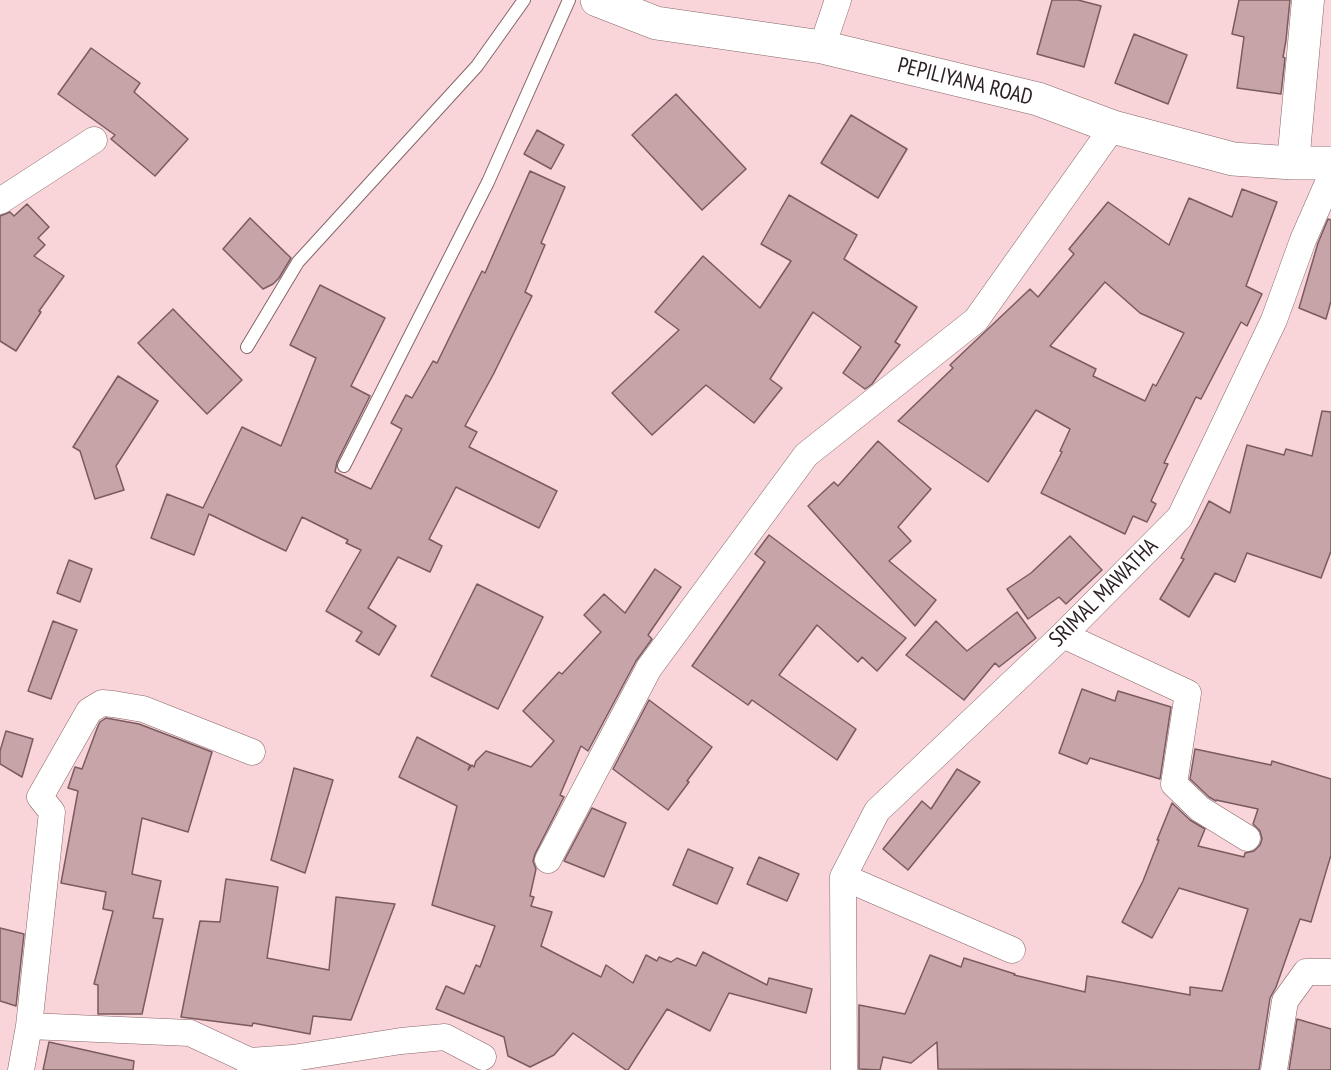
<!DOCTYPE html>
<html>
<head>
<meta charset="utf-8">
<style>
	body { margin:0 }
	canvas { display:block; background:#f9d4d8 }
</style>
</head>
<body>
<canvas width="1331" height="1070"></canvas>
<script>
const c = document.querySelector('canvas').getContext('2d');
c.lineJoin = 'round';
function fill(path, color) {
  c.fillStyle = color;
  c.fill(path, 'evenodd');
}
function toPath(rows) {
  const path = new Path2D();
  for (const r of rows) {
    path.moveTo(r[0], r[1]);
    for (let i = 2; i < r.length; i += 2) path.lineTo(r[i], r[i + 1]);
  }
  return path;
}
function strokePath(path, color, width, dash) {
  c.strokeStyle = color;
  c.lineWidth = width;
  c.lineCap = dash ? 'butt' : 'round';
  c.setLineDash(dash || []);
  c.stroke(path);
}
function label(font, color, halo, rows, align = 'center') {
  c.font = font + ' "PT Sans Narrow",sans-serif';
  c.lineWidth = 5;
  c.setLineDash([]);
  c.textBaseline = 'middle';
  c.strokeStyle = halo;
  c.fillStyle = color;
  for (const [text, x, y, turn = 0] of rows) {
    c.save();
    c.translate(x, y);
    c.rotate((+turn || 0) * Math.PI / 180);
    c.textAlign = isNaN(turn) ? turn : align;
    if (halo) c.strokeText(text, 0, 0);
    c.fillText(text, 0, 0);
    c.restore();
  }
}
const building = toPath([
	[1052,0,1078,0,1101,6,1084,67,1037,54,1052,0],
	[1239,0,1290,0,1286,40,1283,57,1285,58,1281,94,1237,88,1244,37,1232,34,1239,0],
	[1134,34,1187,55,1168,104,1115,83,1134,34],
	[91,48,140,83,134,92,188,139,155,176,111,139,115,135,58,94,91,48],
	[676,94,746,169,702,210,632,135,676,94],
	[851,115,907,149,878,198,821,163,851,115],
	[537,130,564,145,551,169,524,154,537,130],
	[530,171,565,187,541,243,545,245,525,292,532,296,493,375,465,426,477,432,469,447,557,491,539,528,456,487,429,539,442,546,430,572,398,557,368,608,396,626,379,655,356,641,362,632,326,611,361,550,346,543,348,540,302,517,286,551,209,514,194,555,151,538,167,494,203,508,242,427,281,446,316,358,290,345,320,285,385,318,351,386,370,396,337,462,335,472,371,489,402,429,391,423,406,395,412,398,433,361,437,363,482,271,485,273,530,171],
	[1242,189,1277,202,1246,286,1262,294,1247,326,1241,322,1201,399,1196,397,1164,463,1168,464,1151,501,1156,504,1147,522,1133,516,1125,534,1041,493,1062,452,1060,451,1070,429,1036,410,988,482,898,421,953,368,950,365,1030,289,1038,297,1074,254,1069,249,1108,202,1169,245,1189,198,1232,217,1242,189],
	[1105,282,1140,313,1184,333,1156,386,1153,384,1145,401,1093,376,1096,369,1050,346,1105,282],
	[789,195,857,235,844,259,917,307,895,342,900,345,872,384,865,389,843,373,861,347,813,312,770,379,782,388,754,423,706,385,652,435,612,393,679,330,655,312,703,256,760,308,791,261,761,244,789,195],
	[27,204,49,227,38,238,45,245,34,256,64,276,39,311,41,312,16,351,0,341,0,216,10,212,14,216,27,204],
	[250,218,291,258,279,278,273,284,263,289,223,249,250,218],
	[1328,219,1331,220,1331,301,1326,319,1299,308,1318,243,1328,219],
	[173,309,242,380,207,414,138,343,173,309],
	[118,376,158,401,116,466,124,490,95,499,80,451,73,447,118,376],
	[1322,411,1331,412,1331,551,1321,578,1247,553,1235,582,1215,573,1189,617,1160,599,1184,559,1181,558,1209,501,1230,513,1247,445,1284,455,1286,449,1312,456,1322,411],
	[878,441,931,489,898,527,911,541,889,561,936,600,915,626,808,506,834,482,838,486,878,441],
	[769,535,906,638,877,671,862,657,858,662,817,625,779,675,856,729,837,760,752,700,748,705,692,666,765,562,755,554,769,535],
	[1070,536,1102,570,1066,604,1059,597,1028,619,1007,589,1031,573,1070,536],
	[69,560,92,569,80,602,57,593,69,560],
	[655,569,681,587,648,635,652,639,636,661,588,751,581,746,560,795,564,797,535,854,533,861,536,869,530,896,534,897,531,906,552,912,541,946,601,977,606,965,633,983,646,955,657,961,659,957,671,962,677,958,696,966,703,952,767,985,769,978,812,989,806,1013,729,993,710,1031,667,1009,628,1070,626,1070,573,1033,554,1055,530,1067,508,1056,504,1037,436,1009,446,986,464,994,476,965,480,967,495,926,432,905,457,806,399,777,417,737,470,765,468,770,472,765,474,767,476,761,486,751,531,767,554,741,523,711,559,672,562,674,601,632,584,615,604,594,625,613,655,569],
	[477,584,543,617,498,709,431,676,477,584],
	[1017,612,1036,638,999,667,995,663,964,700,906,655,936,621,967,651,1017,612],
	[53,621,77,630,51,699,28,691,53,621],
	[1082,689,1115,701,1118,691,1171,707,1160,779,1090,758,1087,764,1059,753,1082,689],
	[649,700,712,747,687,781,689,782,668,810,613,769,649,700],
	[106,718,139,724,212,752,188,832,142,818,132,874,161,881,153,918,163,919,142,1014,98,1014,98,985,94,984,113,911,103,909,106,892,61,883,78,791,68,788,75,767,82,769,98,726,100,722,106,718],
	[6,731,33,739,22,777,0,764,0,751,6,731],
	[1195,749,1271,765,1272,761,1331,779,1331,855,1311,922,1300,919,1276,987,1270,998,1259,1070,938,1069,937,1042,911,1063,883,1057,880,1070,859,1069,859,1005,905,1014,930,955,961,967,964,958,1015,974,1014,975,1085,992,1087,976,1190,995,1190,987,1222,991,1248,909,1179,888,1152,938,1122,922,1143,881,1159,840,1157,840,1172,803,1190,820,1205,829,1198,846,1244,857,1245,853,1254,851,1260,845,1262,839,1260,831,1253,824,1258,809,1216,800,1216,801,1209,797,1190,779,1195,749],
	[294,768,333,780,305,873,271,860,294,768],
	[957,769,980,782,908,870,883,849,922,801,931,809,957,769],
	[592,808,626,823,604,877,564,861,592,808],
	[688,849,733,868,717,904,673,885,688,849],
	[759,857,799,874,787,901,747,884,759,857],
	[226,879,278,887,267,958,329,970,336,897,395,904,351,1020,313,1016,310,1034,253,1023,252,1026,181,1017,200,921,220,922,226,879],
	[0,928,24,934,16,1006,0,1001,0,928],
	[1297,1019,1331,1029,1331,1070,1289,1070,1297,1019],
	[49,1042,134,1061,133,1070,43,1070,49,1042]
]);
fill(building, '#c7a4a8');
strokePath(building, '#7a5b5e', 1.5);
const service = toPath([
	[247,347,298,262,477,66,524,0],
	[344,466,488,182,569,0]
]);
const minor = toPath([
	[822,47,838,0],
	[0,201,94,140],
	[1063,635,1188,693,1174,784,1200,809,1247,838],
	[548,860,649,668,806,455,976,320,1113,127],
	[843,877,1012,950],
	[29,1026,190,1033,250,1061,250,1070],
	[250,1061,293,1058,401,1041,445,1037,483,1057],
	[21,1070,29,1026,52,812,40,797,89,711,102,703,113,704,143,709,252,752],
	[844,1070,843,877,877,811,1063,635,1180,517,1274,320,1303,240,1331,176],
	[1274,1070,1285,1001,1306,972,1331,972]
]);
const tertiary = toPath([
	[1293,163,1308,0]
]);
const primary = toPath([
	[597,0,656,23,822,47,1038,99,1113,127,1233,159,1293,163,1331,163]
]);
strokePath(service, '#86666a', 14);
strokePath(minor, '#86666a', 27);
strokePath(tertiary, '#86666a', 33);
strokePath(primary, '#86666a', 34);
strokePath(service, '#fff', 12);
strokePath(minor, '#fff', 26);
strokePath(tertiary, '#fff', 32);
strokePath(primary, '#fff', 33);
label('22px', '#2b1e20', '#fff', [
	["PEPILIYANA ROAD",965,82,14],
	["SRIMAL MAWATHA",1104,593,-45]
]);
</script>
</body>
</html>
